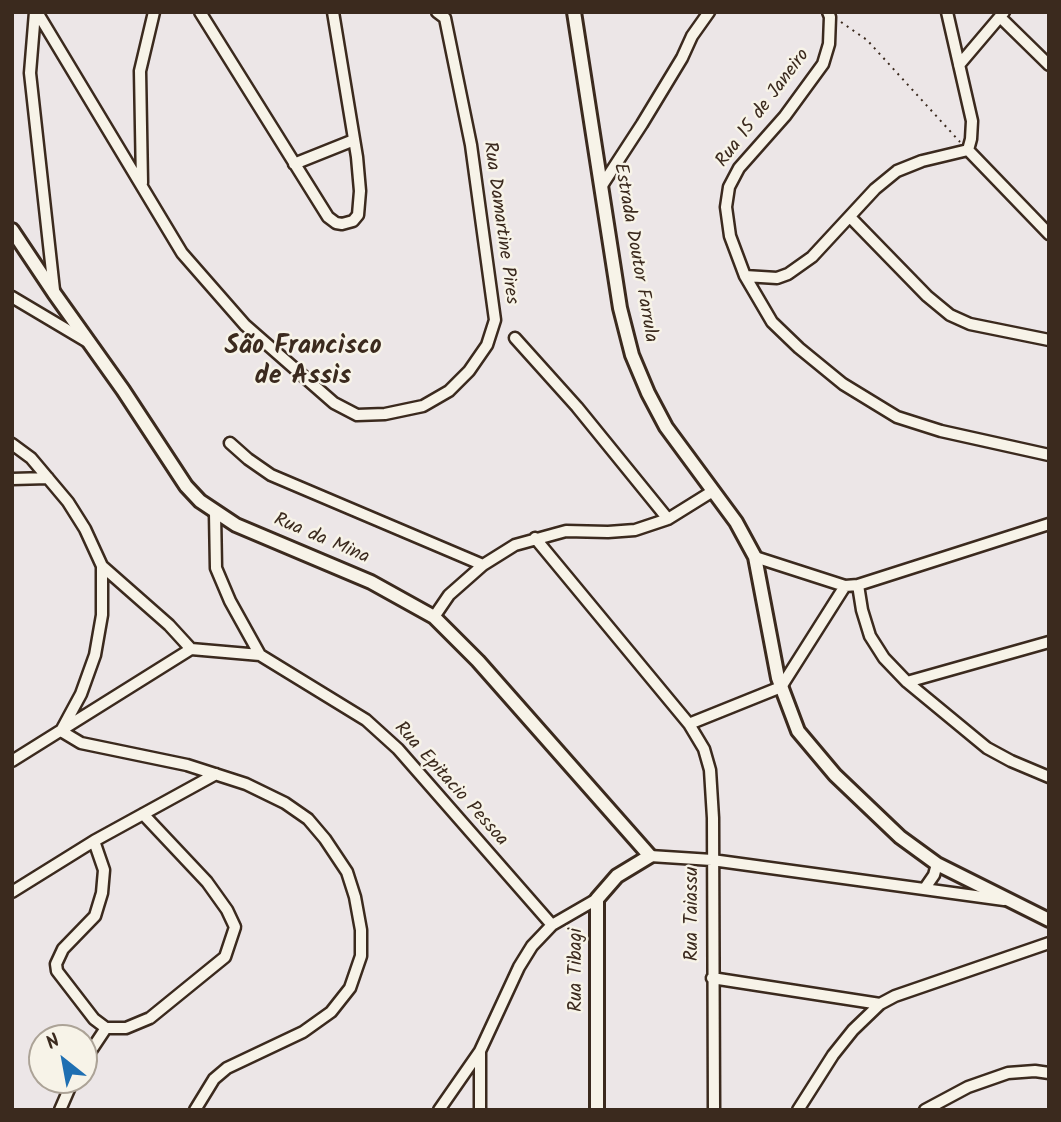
<!DOCTYPE html>
<html>
<head>
<meta charset="utf-8">
<style>
	body { margin:0 }
	#map { position:relative; width:1061px; height:1122px; overflow:hidden; background:#ece6e7; font-family:Kalam,sans-serif }
	canvas { display:block }
	.frame { position:absolute; inset:0; border:14px solid #3b2a1e; pointer-events:none }
	.north { position:absolute; left:28px; top:1024px; width:70px; height:70px; box-sizing:border-box; background:#f7f3e8; border:2px solid #aca397; border-radius:50%; rotate:329deg; font-size:19px; font-weight:700; line-height:28px; text-align:center; color:#3b2a1e }
	.north::after { content:''; display:block; margin:auto; width:24px; height:32px; background:#1f6fb2; clip-path:polygon(50% 0,100% 100%,50% 72%,0 100%) }
</style>
</head>
<body>
<div id="map">
<canvas width="1061" height="1122"></canvas>
<div class="frame"></div>
<div class="north">N</div>
</div>
<script>
const c = document.querySelector('canvas').getContext('2d');
c.lineJoin = 'round';
function toPath(rows) {
  const path = new Path2D();
  for (const r of rows) {
    path.moveTo(r[0], r[1]);
    for (let i = 2; i < r.length; i += 2) path.lineTo(r[i], r[i + 1]);
  }
  return path;
}
function strokePath(path, color, width, dash) {
  c.strokeStyle = color;
  c.lineWidth = width;
  c.lineCap = dash ? 'butt' : 'round';
  c.setLineDash(dash || []);
  c.stroke(path);
}
function label(font, color, halo, rows, align = 'center') {
  c.font = font + ' Kalam,sans-serif';
  c.lineWidth = 5;
  c.setLineDash([]);
  c.textBaseline = 'middle';
  c.strokeStyle = halo;
  c.fillStyle = color;
  for (const [text, x, y, turn = 0] of rows) {
    c.save();
    c.translate(x, y);
    c.rotate((+turn || 0) * Math.PI / 180);
    c.textAlign = isNaN(turn) ? turn : align;
    if (halo) c.strokeText(text, 0, 0);
    c.fillText(text, 0, 0);
    c.restore();
  }
}
const street = toPath([
	[35,12,30,73,54,290],
	[37,12,182,253,245,325,334,403,357,415,385,414,423,406,449,391,469,371,487,345,495,320,471,145,445,18,437,12],
	[200,12,328,217,336,223,342,224,353,221,358,215,360,191,357,157,333,12],
	[828,12,830,17,829,44,823,64,785,116,739,168,729,187,726,207,730,236,745,276,772,322,799,348,843,384,897,417,941,431,1049,455],
	[947,12,972,121,971,139,968,150],
	[1000,17,1049,65],
	[959,65,1004,12],
	[968,150,1049,234],
	[294,164,354,140],
	[142,183,140,71,154,12],
	[601,187,642,124,682,58,692,36,709,12],
	[850,217,927,296,950,315,970,324,1049,340],
	[745,276,777,278,788,274,812,257,875,189,897,171,922,161,968,150],
	[12,297,86,341],
	[515,338,577,407,668,519],
	[230,443,248,459,271,475,483,565],
	[12,444,31,458,68,502,85,529,102,566,102,615,95,655,81,694,61,731,81,743,187,765,246,784,285,803,308,819,325,839,347,872,355,897,361,930,361,956,350,988,331,1012,303,1032,227,1068,214,1079,195,1110],
	[12,479,48,478],
	[215,513,216,568,230,601,260,655],
	[535,538,689,724,704,749,710,770,713,818,714,1110],
	[755,557,845,586,858,585,1049,524],
	[102,566,169,625,191,649],
	[858,585,862,610,870,636,884,658,907,682,987,748,1011,761,1049,777],
	[434,617,449,595,483,565,515,545,566,531,608,532,635,530,668,519,713,491],
	[191,649,260,655,366,720,398,749,552,925],
	[907,682,1049,642],
	[689,724,781,687,845,586],
	[12,761,191,649],
	[94,841,104,870,102,893,95,916,63,949,56,964,57,971,94,1019,106,1028,126,1028,150,1018,225,957,235,927,227,910,207,882,143,814],
	[650,856,712,860,1004,900],
	[925,888,934,875,937,864],
	[12,892,94,841,216,774],
	[712,978,880,1004],
	[480,1051,480,1110],
	[84,1061,106,1028],
	[60,1110,73,1080],
	[439,1110,480,1051,519,967,532,946,552,925,597,899],
	[798,1110,833,1055,853,1030,880,1004,895,996,1049,943],
	[925,1110,968,1087,1008,1073,1035,1071,1049,1073]
]);
const secondary = toPath([
	[574,12,620,308,632,355,648,393,666,427,736,522,755,557,778,678,798,731,835,775,900,837,937,864,1049,920],
	[12,230,54,293,123,390,186,486,200,501,236,525,371,582,434,617,478,661,650,856,617,876,597,899,597,1110]
]);
strokePath(street, '#3b2a1e', 15);
strokePath(secondary, '#3b2a1e', 18);
strokePath(toPath([
	[841,22,867,40,960,142]
]), '#3b2a1e', 2, [2, 5]);
strokePath(street, '#f7f3e8', 10);
strokePath(secondary, '#f7f3e8', 12);
label('19px', '#3b2a1e', '#f7f3e8', [
	["Rua 15 de Janeiro",764,109,-53],
	["Rua Damartine Pires",499,223,82],
	["Estrada Doutor Farrula",634,253,80],
	["Rua da Mina",321,540,23],
	["Rua Epitacio Pessoa",450,785,48],
	["Rua Taiassu",694,914,-90],
	["Rua Tibagi",578,970,-90]
]);
label('bold 26px', '#3b2a1e', '#f7f3e8', [
	["São Francisco",303,349],
	["de Assis",303,379]
]);
</script>
</body>
</html>
